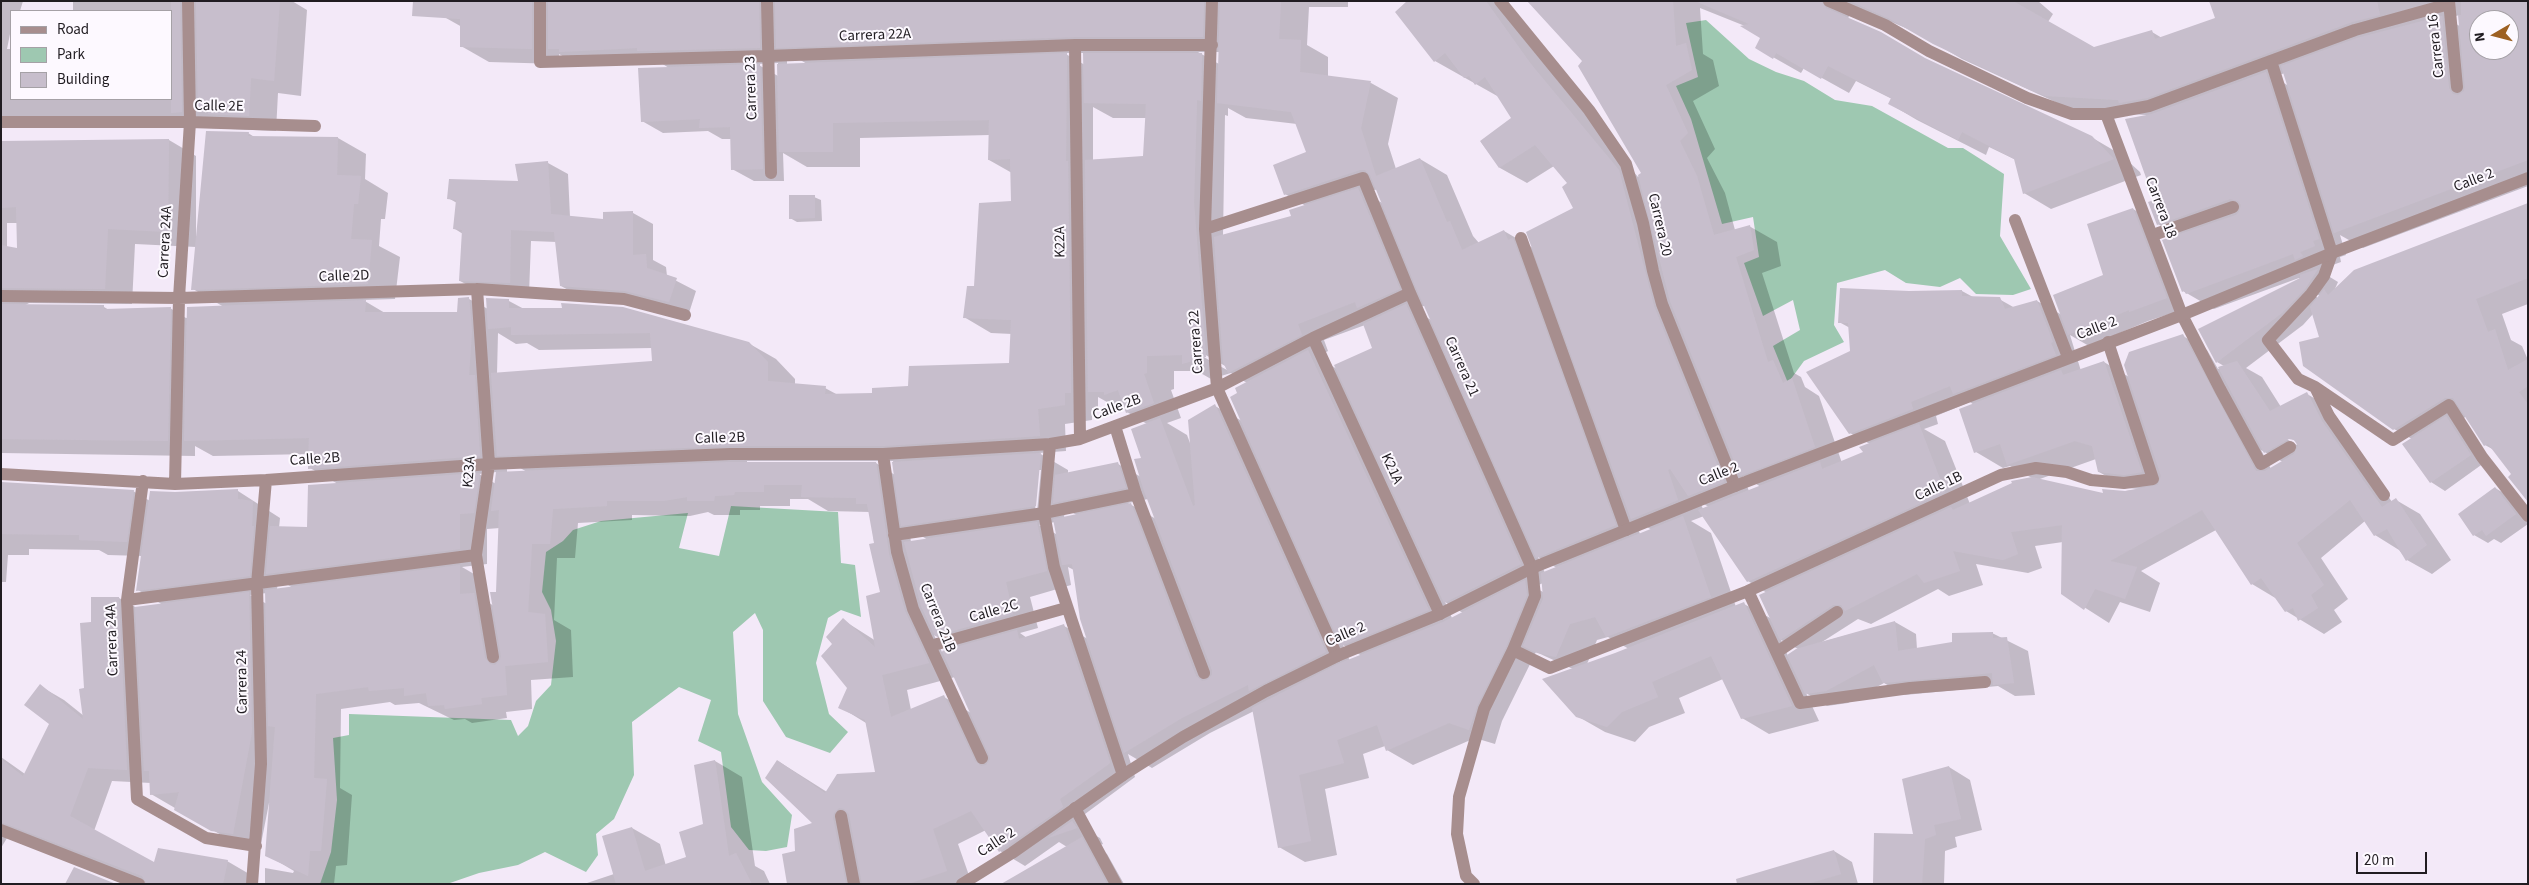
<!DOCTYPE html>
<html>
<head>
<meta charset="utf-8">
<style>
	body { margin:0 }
	#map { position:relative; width:2529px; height:885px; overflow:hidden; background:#f3e9f8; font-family:"Source Sans 3",sans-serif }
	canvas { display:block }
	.frame { position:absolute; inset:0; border:2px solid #201c21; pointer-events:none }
	.legend { position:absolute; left:10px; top:10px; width:162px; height:90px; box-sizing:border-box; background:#fdf9ff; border:1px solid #a5a1a6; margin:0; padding:6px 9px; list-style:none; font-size:15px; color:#201c21 }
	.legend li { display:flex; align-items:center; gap:10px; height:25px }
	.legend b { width:25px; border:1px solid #a5a1a6 }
	.north { position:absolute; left:2469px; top:10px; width:50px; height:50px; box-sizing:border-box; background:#fdf9ff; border:1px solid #a5a1a6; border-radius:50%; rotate:262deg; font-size:14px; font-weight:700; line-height:20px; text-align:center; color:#201c21 }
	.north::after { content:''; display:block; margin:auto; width:18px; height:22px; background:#9d6123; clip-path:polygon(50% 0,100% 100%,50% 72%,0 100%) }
	.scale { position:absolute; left:2356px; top:852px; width:71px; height:22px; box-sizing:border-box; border:2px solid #201c21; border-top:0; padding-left:6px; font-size:15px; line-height:18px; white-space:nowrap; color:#201c21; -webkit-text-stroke:4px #fdf9ff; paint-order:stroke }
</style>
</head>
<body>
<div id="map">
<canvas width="2529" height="885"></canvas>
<div class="frame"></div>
<ul class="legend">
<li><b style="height:6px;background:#a78e8e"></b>Road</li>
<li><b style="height:14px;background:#9ec8b1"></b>Park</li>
<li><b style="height:14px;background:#c7becc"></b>Building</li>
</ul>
<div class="north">N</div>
<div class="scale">20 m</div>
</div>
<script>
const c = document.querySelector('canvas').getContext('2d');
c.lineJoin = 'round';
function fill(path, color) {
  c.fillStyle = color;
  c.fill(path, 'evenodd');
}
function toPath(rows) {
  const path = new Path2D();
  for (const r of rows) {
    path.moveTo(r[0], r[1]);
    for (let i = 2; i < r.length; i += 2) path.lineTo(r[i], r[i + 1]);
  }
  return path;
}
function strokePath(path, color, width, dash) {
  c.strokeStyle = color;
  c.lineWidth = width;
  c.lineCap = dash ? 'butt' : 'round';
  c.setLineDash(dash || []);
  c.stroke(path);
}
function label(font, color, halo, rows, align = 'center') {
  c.font = font + ' "Source Sans 3",sans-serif';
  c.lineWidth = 4;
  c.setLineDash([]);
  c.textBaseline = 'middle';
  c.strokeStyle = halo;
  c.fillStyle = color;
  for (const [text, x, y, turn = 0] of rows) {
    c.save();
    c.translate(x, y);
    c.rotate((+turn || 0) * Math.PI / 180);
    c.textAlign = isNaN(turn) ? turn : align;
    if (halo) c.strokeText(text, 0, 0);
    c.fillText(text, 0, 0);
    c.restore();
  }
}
fill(toPath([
	[1706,20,1749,59,1776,72,1804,81,1835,100,1872,106,1948,148,1963,148,2004,174,2000,236,2031,289,2013,295,1976,294,1960,278,1940,287,1906,283,1885,270,1837,283,1834,325,1844,342,1804,361,1788,383,1773,346,1800,330,1793,300,1763,316,1744,263,1759,257,1753,217,1722,224,1691,119,1676,86,1698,77,1686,23],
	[731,506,838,512,841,563,855,565,861,617,841,610,828,618,816,663,829,714,848,732,830,753,786,737,763,701,763,630,755,613,733,632,738,714,762,782,792,815,787,847,766,851,749,850,731,827,721,752,698,741,711,700,679,687,632,722,634,775,614,819,596,834,598,855,586,872,545,852,518,865,479,873,447,884,320,884,331,852,337,800,333,738,349,735,349,714,511,720,518,736,528,726,536,701,551,685,556,641,551,610,542,592,546,552,563,541,573,530,601,521,688,513,679,548,719,556]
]), '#9ec8b1');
fill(toPath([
	[1,1,23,1,20,11,11,11,11,29,7,49,11,49,11,99,171,99,171,11,73,11,73,1,292,1,307,10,301,96,278,93,276,131,1,119],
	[445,1,1348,1,1348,7,1309,7,1307,45,1328,57,1328,77,1371,83,1398,98,1388,144,1396,169,1420,159,1447,175,1473,236,1479,243,1504,231,1533,248,1574,209,1569,183,1554,166,1527,183,1500,168,1481,142,1513,119,1499,97,1435,61,1409,1,1500,1,1558,81,1638,177,1643,173,1584,61,1528,1,2038,1,2053,14,2048,22,2094,48,2152,32,2162,38,2216,19,2211,1,2528,1,2528,186,2363,248,2340,235,2346,255,2340,257,2341,262,2327,267,2325,274,2338,282,2334,291,2528,204,2528,304,2502,314,2511,340,2522,346,2528,360,2528,500,2513,475,2494,450,2485,445,2467,416,2456,423,2484,463,2445,491,2431,482,2404,444,2412,439,2394,429,2320,337,2313,314,2303,325,2246,368,2262,377,2281,407,2307,394,2331,408,2347,436,2392,502,2396,500,2420,514,2451,560,2432,574,2407,560,2399,550,2375,535,2365,521,2321,558,2348,599,2334,610,2342,622,2324,634,2286,611,2277,599,2252,584,2216,530,2141,571,2160,583,2150,612,2120,602,2109,623,2062,593,2063,542,2035,546,2042,568,2028,573,1976,564,1983,585,1949,596,1938,589,1871,624,1858,619,1822,642,1895,622,1916,634,1917,649,1953,643,1992,633,2028,651,2035,695,2015,696,1998,686,1905,695,1884,683,1848,703,1827,706,1806,693,1819,721,1769,734,1742,718,1723,679,1679,698,1685,713,1649,727,1635,742,1605,732,1577,716,1573,669,1536,652,1502,721,1495,744,1475,738,1413,765,1387,750,1385,746,1363,754,1369,778,1325,789,1337,855,1305,862,1279,847,1254,711,1210,733,1152,768,1128,754,1135,777,1085,814,1081,827,1100,838,1103,844,1095,847,1107,854,1124,884,1004,884,1067,847,1059,842,1025,866,1000,851,986,830,958,844,972,884,788,884,796,852,815,824,778,761,827,792,877,773,866,723,840,707,849,687,834,644,843,620,876,641,881,593,870,512,828,511,808,499,790,499,790,506,760,506,760,510,740,510,740,515,714,515,708,512,690,516,632,515,632,520,578,523,575,558,557,558,554,620,571,630,573,677,531,680,532,709,506,712,507,718,472,723,465,719,454,720,419,703,395,705,390,702,341,709,340,788,352,795,347,865,336,866,334,884,265,884,265,868,293,873,294,871,267,855,271,804,269,803,260,849,240,846,151,794,151,783,112,781,94,831,155,864,227,861,251,875,250,884,148,884,29,836,10,833,1,848,1,757,25,774,50,723,40,686,64,700,84,716,93,623,119,598,137,608,163,605,138,590,142,556,108,555,99,550,29,549,29,555,8,555,6,582,1,582,1,483,133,491,150,501,175,493,238,491,280,518,279,528,309,528,338,484,310,468,310,454,213,456,195,446,195,456,1,453,1,142,169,140,196,156,196,236,197,236,248,133,256,138,338,138,366,154,365,179,388,193,385,219,381,219,379,246,400,257,395,299,363,300,385,313,458,313,469,299,488,309,509,301,524,309,748,343,776,359,795,379,795,384,825,388,838,395,873,395,1010,364,1012,334,991,333,964,317,1012,202,1012,173,989,160,990,135,860,138,860,167,807,167,783,153,784,181,754,181,732,169,732,139,722,139,708,131,663,133,642,121,669,68,661,63,577,64,559,54,559,64,489,62,461,46,462,27,446,18],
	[1700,8,1745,26,1761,37,1757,48,1801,73,1804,68,1849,93,1856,81,1892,99,1890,104,1917,120,1986,155,1989,147,2016,160,2024,193,2051,209,2141,175,2140,172,2120,154,2091,137,1928,61,1848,19,1851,10,1861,9,1915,32,1962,59,2075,111,2146,115,2158,224,2178,236,2183,291,2214,309,2299,278,2300,279,2217,362,2224,366,2218,369,2207,350,2183,336,2129,377,2104,362,2081,371,2070,335,2089,346,2148,321,2185,309,2152,220,2133,209,2105,276,2062,315,2037,301,2015,308,1999,299,1973,297,1962,291,1909,293,1839,322,1850,328,1850,433,1870,444,1865,453,1842,463,1819,396,1805,387,1801,377,1794,373,1762,273,1781,266,1777,242,1749,226,1735,230,1725,193,1707,158,1715,149,1693,101,1719,86,1713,60,1703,54],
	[2460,15,2461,27,2447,18],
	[2479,20,2509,20,2509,50,2479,50],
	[787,52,807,64,787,65],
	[1198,52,1220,52,1219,64],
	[1064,53,1084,53,1085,65],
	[778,63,778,76,757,64],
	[2285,73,2289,86,2273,77],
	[1093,107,1113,118,1146,118,1144,158,1093,160],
	[1228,108,1246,118,1297,124,1307,153,1285,194,1306,206,1292,217,1223,236,1225,115,1228,116],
	[1378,189,1384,204,1365,193],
	[7,223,18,223,18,249,7,247],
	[135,244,196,247,193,289,224,307,186,318,170,308,109,310,104,307,24,306,29,303,132,304],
	[2310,290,2320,296,2320,299,2308,292],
	[1426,305,1433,321,1414,310],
	[1365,325,1374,348,1337,369,1317,357,1328,351,1324,340],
	[498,333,516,344,527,343,539,350,652,348,653,362,497,374],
	[1202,353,1227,367,1227,370,1200,355],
	[1174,371,1197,371,1211,379,1231,373,1247,383,1239,393,1242,421,1215,406,1190,443,1187,435,1167,423,1181,418,1171,390,1174,389],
	[1098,397,1116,407,1125,407,1127,412,1147,424,1141,477,1118,464,1068,474,1068,470,1039,453,1066,451,1065,424,1092,420,1092,408,1098,408],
	[1970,402,1974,405,1976,452,2003,468,2010,466,2032,478,1970,504,1945,441,1924,429,1938,424,1936,416],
	[2285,435,2297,442,2297,445,2283,437],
	[2261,450,2283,462,2271,469],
	[2096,459,2099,472,2127,488,2140,489,2105,494,2037,480],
	[507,460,527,472,507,473],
	[747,461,893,461,895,475,876,463,747,463],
	[1038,470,1041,470,1037,512,1035,512],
	[497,472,496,484,479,474],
	[1743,476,1761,487,1749,491],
	[1148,499,1156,519,1128,503],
	[1700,502,1709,507,1703,509],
	[1065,508,1078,516,1064,518],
	[1704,516,1748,581,1767,593,1772,619,1744,604,1736,607,1711,533,1691,521],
	[1635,520,1652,530,1640,534],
	[1055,522,1058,535,1039,525],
	[500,528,497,593,494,606,486,601,486,581,462,567,487,564,487,529],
	[909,528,928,540,911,542],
	[1538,557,1557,568,1545,573],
	[1068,567,1074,570,1088,639,1064,626,1027,638,1020,633,1038,628,1030,597,1071,585],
	[278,579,293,588,277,590],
	[1543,583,1543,592,1534,587],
	[267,593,267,604,250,595],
	[1445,602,1463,613,1452,618],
	[934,635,957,648,942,652],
	[1608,637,1629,649,1587,664,1597,640],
	[1781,640,1798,649,1788,656],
	[1343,645,1362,656,1350,661],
	[955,677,971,713,944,697,911,710,907,690],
	[548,163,568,174,570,217,604,220,633,213,653,224,653,260,666,267,667,276,696,291,689,313,581,297,561,286,557,242,531,241,529,294,481,292,460,281,463,234,455,229,457,203,448,198,519,183],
	[814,197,821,200,822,221,797,222,790,218],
	[2495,488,2509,496,2528,520,2528,524,2501,543,2494,539,2488,543,2474,535],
	[715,761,742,777,755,866,764,871,770,884,584,884,614,874,632,828,660,844,666,866,688,858,705,825],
	[1949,767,1970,780,1982,830,1955,837,1957,847,1945,851,1944,884,1875,884,1915,835],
	[1834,851,1852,862,1858,884,1763,884]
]), '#0003');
fill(toPath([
	[171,1,180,1,182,112,171,113],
	[196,1,280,1,274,81,251,78,249,116,208,114,208,112,198,112],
	[413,1,532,1,532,49,460,47,460,19,412,16],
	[548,1,759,1,760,48,637,51,637,48,559,52,559,49,548,49],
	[775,1,1204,1,1203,37,1075,37,776,48],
	[1220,1,1281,1,1279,39,1301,40,1300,72,1371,81,1361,128,1376,176,1420,158,1447,222,1450,221,1462,250,1504,230,1508,240,1513,238,1616,525,1536,558,1417,290,1370,175,1365,170,1360,170,1284,195,1273,165,1306,152,1291,112,1217,103],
	[1407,1,1486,1,1531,64,1619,170,1654,306,1724,482,1688,496,1670,469,1668,470,1678,500,1631,519,1526,232,1573,208,1562,187,1567,183,1535,145,1499,168,1480,141,1511,118,1485,77,1475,85,1469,76,1464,78,1445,53,1434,62,1395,12],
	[1527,1,1673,1,1676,46,1686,43,1692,70,1666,85,1688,133,1680,141,1697,176,1714,235,1750,225,1754,250,1736,257,1768,362,1773,360,1783,383,1792,378,1815,447,1740,476,1670,301,1638,175,1641,173,1578,66,1582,61],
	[1695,1,1821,1,1826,8,1881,32,1925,58,2092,136,2114,159,2023,194,2014,159,1962,132,1958,140,1888,104,1891,98,1828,66,1821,79,1776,53,1773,59,1755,48,1760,38,1740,26,1749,24],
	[1850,1,2013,1,2094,47,2152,30,2155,39,2215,18,2209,1,2377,1,2380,15,2352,22,2147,98,2119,103,2118,100,2046,96,2030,90,1933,44,1888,18],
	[2461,1,2528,1,2528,160,2334,233,2281,66,2357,38,2442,16,2449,88,2453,94,2458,95,2464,91,2465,87,2458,15,2461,15],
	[2479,20,2509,20,2509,50,2479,50],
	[1067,53,1066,161,1068,161,1071,393,1065,393,1065,405,1038,409,1040,436,883,446,730,446,497,456,491,373,652,361,650,333,511,335,511,327,488,329,486,298,509,299,509,308,562,308,561,303,623,307,749,342,768,362,768,381,826,386,825,394,872,393,872,388,908,386,909,366,1009,363,1011,320,963,318,967,286,974,286,979,203,1011,201,1010,159,988,160,989,120,833,123,833,152,779,152,777,64],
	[1083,53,1202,53,1201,101,1197,100,1194,202,1206,357,1182,364,1182,355,1147,356,1147,373,1144,374,1154,403,1126,413,1118,390,1104,395,1104,392,1088,392,1085,160,1143,156,1146,104,1084,103],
	[760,64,763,169,731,170,730,127,699,128,700,119,641,122,638,68],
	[2266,72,2319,239,2313,241,2315,246,2300,252,2303,256,2295,260,2293,254,2186,294,2184,291,2182,292,2162,240,2236,215,2239,212,2241,205,2238,201,2230,199,2157,225,2148,202,2154,200,2125,119,2152,114],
	[206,131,249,132,248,136,338,137,337,175,361,176,358,204,354,204,351,239,372,240,368,284,191,290],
	[169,139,168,232,108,229,105,289,1,288,1,245,17,248,16,207,1,208,1,141],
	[548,161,551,214,603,219,603,212,633,211,633,255,646,254,647,268,677,278,669,302,625,291,560,286,554,232,511,230,510,283,459,281,462,230,453,229,456,200,447,199,449,179,518,181,515,164],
	[1358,188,1400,289,1357,308,1355,302,1298,324,1302,335,1228,373,1223,362,1214,237,1291,216,1289,210],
	[789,195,815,195,815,218,789,219],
	[2528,203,2528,278,2476,299,2488,332,2495,329,2508,370,2528,359,2528,386,2519,392,2528,404,2528,502,2508,477,2511,474,2488,444,2484,446,2453,398,2445,398,2393,430,2303,366,2299,342,2319,337,2310,307,2324,289,2328,295,2354,270],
	[2133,208,2167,298,2129,312,2129,310,2068,335,2053,295,2103,275,2087,224],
	[2318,269,2305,289,2282,313,2216,363,2198,329,2300,278,2300,275],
	[1840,288,1909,291,1962,290,1962,296,2000,297,2005,309,2037,300,2053,342,2051,343,2056,355,1953,394,1950,386,1911,402,1913,409,1849,434,1806,372,1850,351,1848,323,1838,323],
	[469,297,472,331,469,375,475,375,480,456,308,469,309,438,184,441,187,307,366,300,365,312,457,312,458,298],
	[1,304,104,305,104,309,171,307,168,441,1,439],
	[1406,304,1521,564,1444,603,1334,365,1372,348,1363,324],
	[2183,334,2256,471,2265,471,2294,454,2298,446,2294,440,2289,439,2264,453,2218,367,2237,361,2270,411,2307,392,2322,421,2382,507,2396,498,2427,545,2406,561,2387,529,2374,536,2350,500,2297,543,2324,585,2311,595,2318,608,2298,621,2293,608,2285,612,2261,578,2251,585,2202,510,2110,561,2137,567,2125,599,2095,589,2084,610,2061,594,2062,525,2011,532,2018,554,2003,560,1953,551,1960,571,1924,583,1917,574,1845,611,1841,605,1833,605,1780,640,1759,595,1951,507,1953,510,2012,483,2011,481,2032,477,2103,493,2102,489,2125,491,2158,485,2161,476,2124,365,2129,352],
	[1308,350,1429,610,1341,646,1230,397,1237,393,1235,388],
	[2104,361,2142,472,2124,475,2098,472,2092,446,2075,441,2007,465,2000,444,1974,453,1959,409,2061,370,2063,375],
	[1215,404,1326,652,1249,691,1248,685,1182,718,1124,753,1080,619,1072,564,1062,565,1053,519,1131,503,1196,676,1202,681,1207,680,1212,675,1212,670,1144,491,1134,459,1141,458,1131,429,1160,418,1193,506,1195,505,1188,420],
	[2446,416,2471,455,2430,483,2402,444],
	[1919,424,1945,492,1747,582,1698,510,1820,462,1822,469,1863,452,1859,447],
	[1041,453,1036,506,901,526,892,462],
	[730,462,876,462,889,554,905,611,929,663,882,675,891,717,944,695,975,761,981,766,986,765,990,759,989,755,942,651,1017,630,1019,639,1064,624,1110,762,1109,764,1060,799,1063,807,999,852,971,811,933,829,947,871,908,884,862,884,849,814,844,809,839,808,834,813,833,818,846,884,787,884,782,854,795,851,794,829,812,823,765,778,777,760,825,793,837,774,875,772,865,720,838,708,847,688,821,656,832,644,826,637,843,618,875,647,866,596,880,592,869,544,874,543,867,504,856,504,856,498,801,497,802,485,764,485,764,492,735,492,734,495,715,496,714,501,687,501,687,497,663,501,607,501,607,506,553,509,550,544,532,544,528,612,545,614,548,662,505,666,507,695,481,698,482,704,445,709,444,705,428,706,426,693,404,696,404,688,369,691,368,687,316,694,314,778,327,779,321,851,310,851,308,876,265,856,275,727,268,726,265,590,460,565,460,594,474,593,485,658,490,664,495,665,500,660,501,656,490,592,496,592,499,510,491,511,496,472],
	[1118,462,1126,488,1053,503,1055,475],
	[480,473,474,513,460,514,460,549,266,574,270,526,307,527,308,485],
	[1,482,134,490,127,542,79,540,79,535,1,534],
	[2495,487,2516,514,2486,536,2482,530,2473,536,2458,514],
	[238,489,238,499,253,501,252,526,254,526,250,576,136,591,150,491,175,492],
	[1683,516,1711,597,1606,637,1595,617,1570,624,1556,657,1537,653,1523,646,1543,599,1541,573],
	[1037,522,1047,571,1006,582,1013,614,935,636,921,606,904,542],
	[1525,580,1527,595,1506,647,1477,706,1469,730,1449,723,1386,751,1377,725,1337,740,1344,763,1299,775,1311,841,1278,848,1252,708,1340,663,1443,622],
	[249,592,252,732,233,834,211,831,174,810,179,792,150,795,149,771,144,771,135,607],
	[91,597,119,597,127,770,88,768,70,816,154,862,158,848,228,860,223,884,147,884,142,876,1,822,1,759,23,776,49,724,24,705,40,684,83,719,79,689,84,688,80,623,91,622],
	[1744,602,1792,706,1741,719,1711,656,1652,682,1658,697,1622,712,1607,727,1576,717,1542,679,1615,653],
	[1895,621,1898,651,1952,642,1952,633,1993,632,1993,638,2007,637,2014,683,1993,685,1992,673,1883,683,1874,665,1826,691,1805,694,1787,655,1796,649],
	[715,760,729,856,736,853,752,884,616,884,602,836,632,827,645,871,686,857,679,832,703,824,694,765],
	[1949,766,1961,819,1934,825,1936,835,1925,839,1922,884,1873,884,1874,833,1913,834,1902,779],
	[1072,821,1077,828,1048,838],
	[1082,837,1107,884,1001,884],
	[1834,850,1841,874,1807,884,1737,884,1736,879],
	[74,867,116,884,65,884]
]), '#c7becc');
strokePath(toPath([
	[540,1,540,62,767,56,1075,45,1212,45],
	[767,1,771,173],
	[1212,1,1205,229,1217,388,1337,656],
	[1500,1,1589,110,1626,164,1643,223,1653,271,1662,304,1735,486],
	[1829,1,1885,25,1929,51,2027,98,2072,114,2106,114,2149,106,2355,30,2449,4],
	[2449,1,2457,87],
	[1075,45,1080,439],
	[2271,61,2332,253,2324,276,2311,294,2268,340,2298,379,2315,387,2393,440,2449,405,2482,457,2528,516],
	[2106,114,2182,315,2220,389,2261,464,2290,447],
	[1,122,190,122,315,126],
	[2015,220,2068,357],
	[1205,229,1363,178,1410,293,1532,568,1535,596,1513,650,1484,709,1459,797,1457,834,1466,876,1474,884],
	[2153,235,2233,207],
	[1521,238,1626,530],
	[477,289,489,464,476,555,493,657],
	[1,296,179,298,477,289,624,299,685,315],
	[1313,338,1440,614],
	[2315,387,2329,416,2384,495],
	[1115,426,1136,494,1204,673],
	[1050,444,1044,513,1054,567,1123,775],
	[883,454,897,552,913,609,982,758],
	[1,474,175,484,266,480,489,464,730,454,883,454,1050,444,1080,439,1217,388,1313,338,1410,293],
	[143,481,127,600,137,799,206,838,256,846],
	[175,484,179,298,190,122,188,1],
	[894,535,1044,513,1136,494],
	[1748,591,1800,703,1910,688,1985,682],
	[127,600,476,555],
	[930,646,1066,608],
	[1513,650,1550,668,1748,591,2001,475,2036,468,2067,472,2091,480,2124,483,2153,479,2108,342],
	[1777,652,1837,612],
	[1075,808,1116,884],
	[841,816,854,884],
	[1,830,139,884],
	[252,884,261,764,257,584,266,480]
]), '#a78e8e', 12);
strokePath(toPath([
	[962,884,1012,853,1123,775,1183,737,1266,691,1337,656,1440,614,1532,568,1735,486,2182,315,2332,253,2528,178]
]), '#a78e8e', 12);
label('15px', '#201c21', '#fdf9ff', [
	["Carrera 22A",875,36,-2],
	["Carrera 16",2437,46,-96],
	["Carrera 23",752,88,-92],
	["Calle 2E",219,107,1],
	["Calle 2",2474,181,-21],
	["Carrera 18",2160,208,69],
	["Carrera 20",1659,225,77],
	["Carrera 24A",166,242,-87],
	["K22A",1061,242,-91],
	["Calle 2D",344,277,-2],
	["Calle 2",2097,329,-21],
	["Carrera 22",1197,342,-94],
	["Carrera 21",1461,367,66],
	["Calle 2B",1117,408,-20],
	["Calle 2B",720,439,-2],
	["Calle 2B",315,460,-4],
	["K21A",1391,469,65],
	["K23A",470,472,-85],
	["Calle 2",1719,475,-22],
	["Calle 1B",1939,487,-25],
	["Calle 2C",994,612,-16],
	["Carrera 21B",937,618,68],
	["Calle 2",1346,635,-23],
	["Carrera 24A",113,640,-92],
	["Carrera 24",243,682,-91],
	["Calle 2",997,843,-33]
]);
</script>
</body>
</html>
